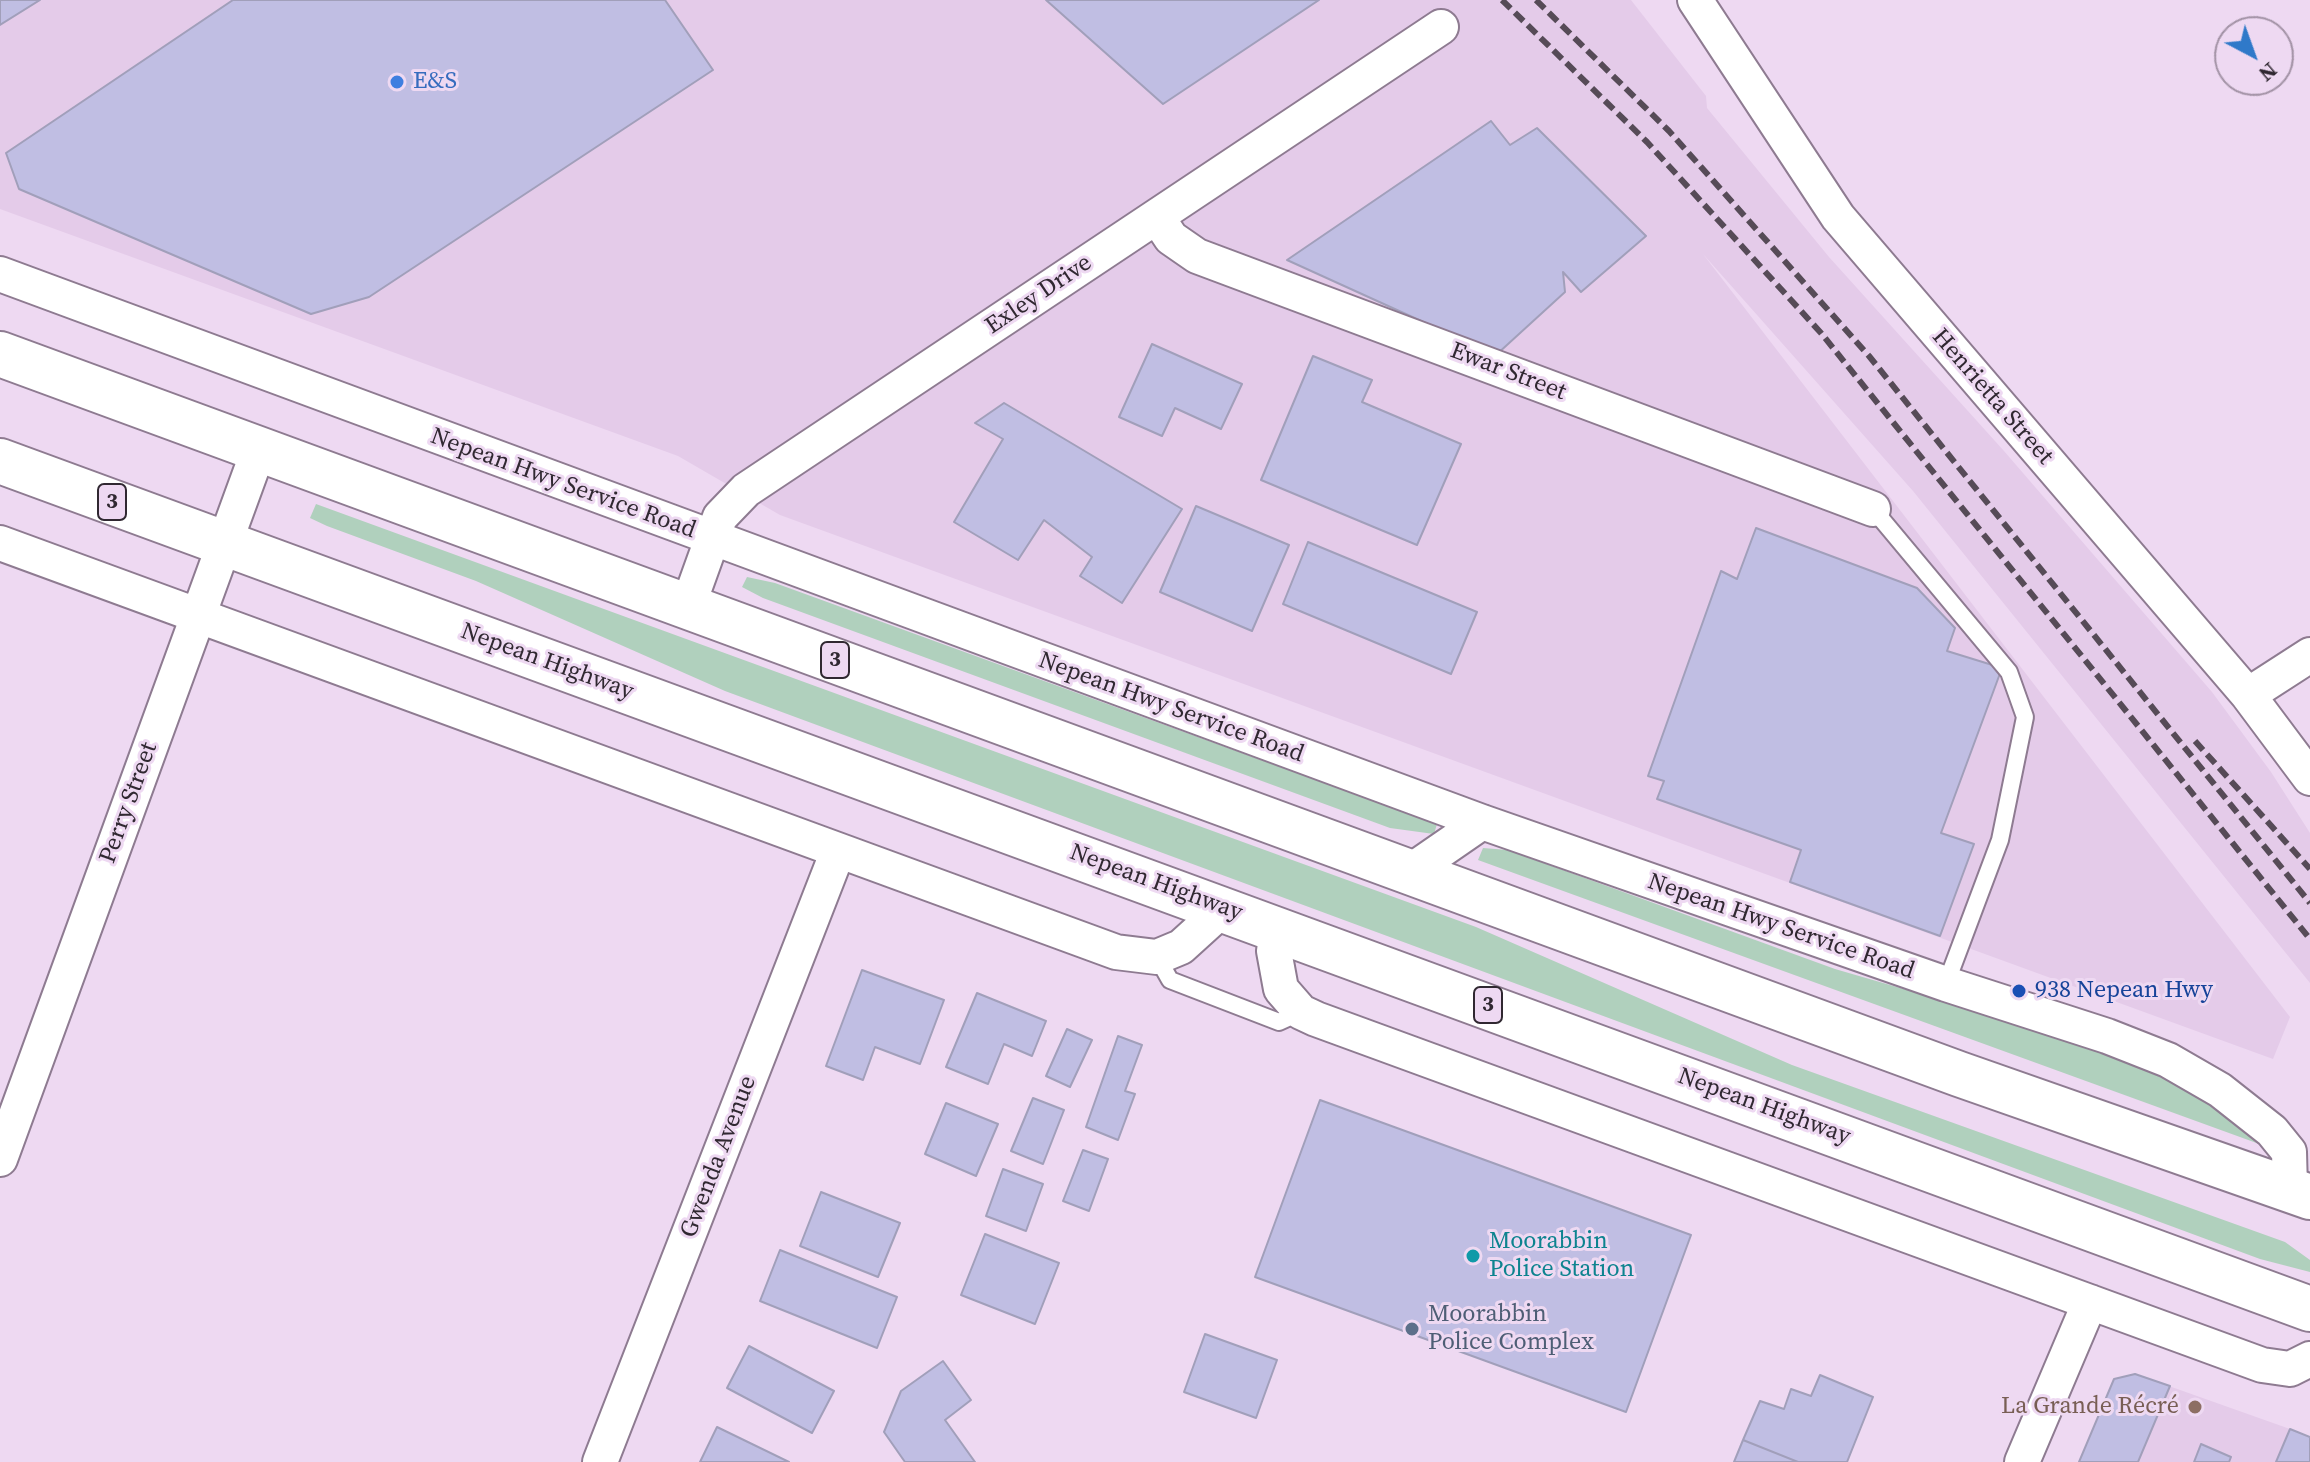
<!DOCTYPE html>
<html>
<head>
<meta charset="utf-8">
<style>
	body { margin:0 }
	#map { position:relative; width:2310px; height:1462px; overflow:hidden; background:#eed9f2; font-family:"Source Serif 4",serif }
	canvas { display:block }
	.north { position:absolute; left:2214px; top:16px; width:80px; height:80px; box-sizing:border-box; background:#eed9f2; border:2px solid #a292a5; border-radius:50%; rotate:139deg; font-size:22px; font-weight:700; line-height:32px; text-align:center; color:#302831 }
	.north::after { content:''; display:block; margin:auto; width:28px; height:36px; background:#2f79c9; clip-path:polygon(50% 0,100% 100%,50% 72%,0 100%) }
</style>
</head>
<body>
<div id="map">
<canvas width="2310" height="1462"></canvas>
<div class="north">N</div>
</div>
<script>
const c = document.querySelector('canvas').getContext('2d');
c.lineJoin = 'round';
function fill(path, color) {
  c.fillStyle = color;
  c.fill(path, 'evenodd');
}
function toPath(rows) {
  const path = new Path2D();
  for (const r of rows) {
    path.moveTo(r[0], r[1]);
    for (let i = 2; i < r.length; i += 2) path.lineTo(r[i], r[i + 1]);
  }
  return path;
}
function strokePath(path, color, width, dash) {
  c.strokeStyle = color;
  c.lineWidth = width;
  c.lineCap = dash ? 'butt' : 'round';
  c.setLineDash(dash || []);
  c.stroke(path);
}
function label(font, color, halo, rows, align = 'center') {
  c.font = font + ' "Source Serif 4",serif';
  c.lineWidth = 6;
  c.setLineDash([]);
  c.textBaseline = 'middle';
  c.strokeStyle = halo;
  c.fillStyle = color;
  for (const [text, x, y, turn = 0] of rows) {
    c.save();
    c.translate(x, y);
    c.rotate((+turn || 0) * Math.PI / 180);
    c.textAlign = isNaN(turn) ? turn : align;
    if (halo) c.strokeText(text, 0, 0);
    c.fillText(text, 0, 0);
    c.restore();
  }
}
fill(toPath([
	[0,0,1631,0,1706,96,1707,108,1829,257,2004,451,2212,692,2271,772,2310,833,2310,983,1913,491,1703,254,2290,1017,2273,1059,780,515,678,456,0,209],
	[2135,1374,2290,1429,2310,1462,2079,1462,2114,1379]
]), '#e4cbe9');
fill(toPath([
	[316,504,1476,927,1792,1065,2285,1242,2310,1260,2310,1272,2260,1259,725,691,476,581,327,526,310,518],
	[747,577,775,583,1437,824,1434,834,1390,828,763,598,742,587],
	[1483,848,1508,850,1835,969,2093,1044,2176,1078,2273,1149,1478,860]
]), '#b0d0bd');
const building = toPath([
	[0,0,40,0,0,25,0,0],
	[233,0,665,0,713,70,369,297,311,314,19,189,6,153,233,0],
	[1046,0,1319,0,1163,104,1046,0],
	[1491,121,1510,145,1537,128,1646,236,1581,292,1563,272,1565,292,1496,355,1287,260,1491,121],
	[1152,344,1242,384,1221,429,1175,408,1162,436,1119,417,1152,344],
	[1313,356,1372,380,1362,402,1461,444,1417,545,1261,480,1313,356],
	[1004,403,1182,509,1122,603,1080,576,1092,557,1044,520,1018,560,954,522,1003,439,975,423,1004,403],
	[1196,506,1289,545,1252,631,1160,592,1196,506],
	[1756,528,1917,588,1955,628,1947,651,2002,668,1941,833,1974,844,1940,936,1790,882,1801,850,1657,799,1664,781,1648,776,1721,571,1737,579,1756,528],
	[1308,542,1477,612,1451,674,1283,604,1308,542],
	[862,970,944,1000,920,1064,875,1047,863,1080,826,1066,862,970],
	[977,993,1046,1021,1032,1056,1004,1044,988,1084,946,1067,977,993],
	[1067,1029,1092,1040,1070,1087,1046,1076,1067,1029],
	[1118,1036,1142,1045,1125,1091,1135,1094,1118,1140,1086,1127,1118,1036],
	[1033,1098,1064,1110,1043,1164,1011,1151,1033,1098],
	[1320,1100,1691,1235,1626,1412,1255,1277,1320,1100],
	[946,1103,998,1124,976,1176,925,1154,946,1103],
	[1083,1150,1108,1159,1089,1211,1063,1201,1083,1150],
	[1003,1169,1043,1184,1026,1231,986,1216,1003,1169],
	[821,1192,900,1223,878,1277,800,1246,821,1192],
	[985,1234,1059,1263,1035,1324,961,1295,985,1234],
	[780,1250,897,1297,877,1348,760,1301,780,1250],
	[1205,1334,1277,1360,1256,1418,1184,1392,1205,1334],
	[749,1346,834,1391,812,1433,727,1388,749,1346],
	[943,1361,971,1400,945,1420,975,1462,905,1462,884,1432,901,1391,943,1361],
	[2135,1374,2170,1386,2138,1462,2079,1462,2114,1379,2135,1374],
	[1820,1375,1873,1397,1847,1462,1798,1462,1743,1440,1760,1401,1784,1409,1791,1389,1811,1396,1820,1375],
	[717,1427,789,1462,700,1462,717,1427],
	[2290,1429,2310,1437,2310,1462,2276,1462,2290,1429],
	[1743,1440,1798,1462,1734,1462,1743,1440],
	[2201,1444,2231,1457,2229,1462,2194,1462,2201,1444]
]);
fill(building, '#c0bee3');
strokePath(building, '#a19fba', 2);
const lane = toPath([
	[1873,509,2009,672,2025,717,2000,840,1946,984],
	[1157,957,1170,980,1279,1022,1301,1012]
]);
const street = toPath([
	[1695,0,1838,217,2248,695,2310,778],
	[1157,217,1171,238,1197,256,1873,509],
	[0,274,1482,822,1946,984,2107,1036,2168,1060,2220,1090,2272,1131,2289,1152,2290,1189],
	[0,543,1116,952,1157,957,1181,947,1224,908],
	[688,606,720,517,746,490,1441,27],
	[2248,695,2310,655],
	[1411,871,1482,822],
	[1278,927,1274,951,1281,989,1301,1012,1316,1019,2262,1365,2290,1369,2310,1359],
	[0,1159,259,449],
	[600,1462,838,851],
	[2022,1462,2090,1302]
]);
const highway = toPath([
	[0,354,1959,1074,2310,1197],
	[0,461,2310,1309]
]);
strokePath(lane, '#8e7b91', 20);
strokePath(street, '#8e7b91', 38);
strokePath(highway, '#8e7b91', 48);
strokePath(lane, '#fff', 16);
strokePath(street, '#fff', 34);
strokePath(highway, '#fff', 44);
strokePath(toPath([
	[1502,0,1647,142,1821,333,2310,939],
	[1536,0,1669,131,1869,356,2310,903],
	[2195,741,2310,869]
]), '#564b57', 6, [12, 6]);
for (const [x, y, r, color] of [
	[397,82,8,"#3f7fe0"],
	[2019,991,8,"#1a4fb4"],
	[1473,1256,8,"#0f9aa8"],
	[1412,1329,8,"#5c6f8a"],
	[2195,1407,8,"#8d6e63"]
]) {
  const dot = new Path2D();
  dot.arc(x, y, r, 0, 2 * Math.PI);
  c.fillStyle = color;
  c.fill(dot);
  strokePath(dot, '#eed9f2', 3);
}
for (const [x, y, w] of [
	[112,502,28],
	[835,660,28],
	[1488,1005,28]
]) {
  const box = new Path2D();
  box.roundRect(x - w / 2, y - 18, w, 36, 6);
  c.fillStyle = '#eed9f2';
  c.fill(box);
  strokePath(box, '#302831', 2);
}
label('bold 22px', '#302831', null, [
	["3",112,502],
	["3",835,660],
	["3",1488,1005]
]);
label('24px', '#366cbe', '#eed9f2', [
	["E&S",413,82]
], 'left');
label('24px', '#302831', '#eed9f2', [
	["Exley Drive",1039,295,-34],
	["Ewar Street",1508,372,21],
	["Henrietta Street",1992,397,49],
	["Nepean Hwy Service Road",563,484,20],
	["Nepean Highway",547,662,20],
	["Nepean Hwy Service Road",1171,708,20],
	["Perry Street",129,803,-70],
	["Nepean Highway",1156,883,20],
	["Nepean Hwy Service Road",1781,927,19],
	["Nepean Highway",1764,1107,20],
	["Gwenda Avenue",719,1157,-69]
]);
label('24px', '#164399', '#eed9f2', [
	["938 Nepean Hwy",2035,991]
], 'left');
label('24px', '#0d838f', '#eed9f2', [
	["Moorabbin",1489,1242],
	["Police Station",1489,1270]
], 'left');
label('24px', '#4e5e75', '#eed9f2', [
	["Moorabbin",1428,1315],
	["Police Complex",1428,1343]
], 'left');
label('24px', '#785e54', '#eed9f2', [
	["La Grande Récré",2179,1407]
], 'right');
</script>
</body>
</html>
